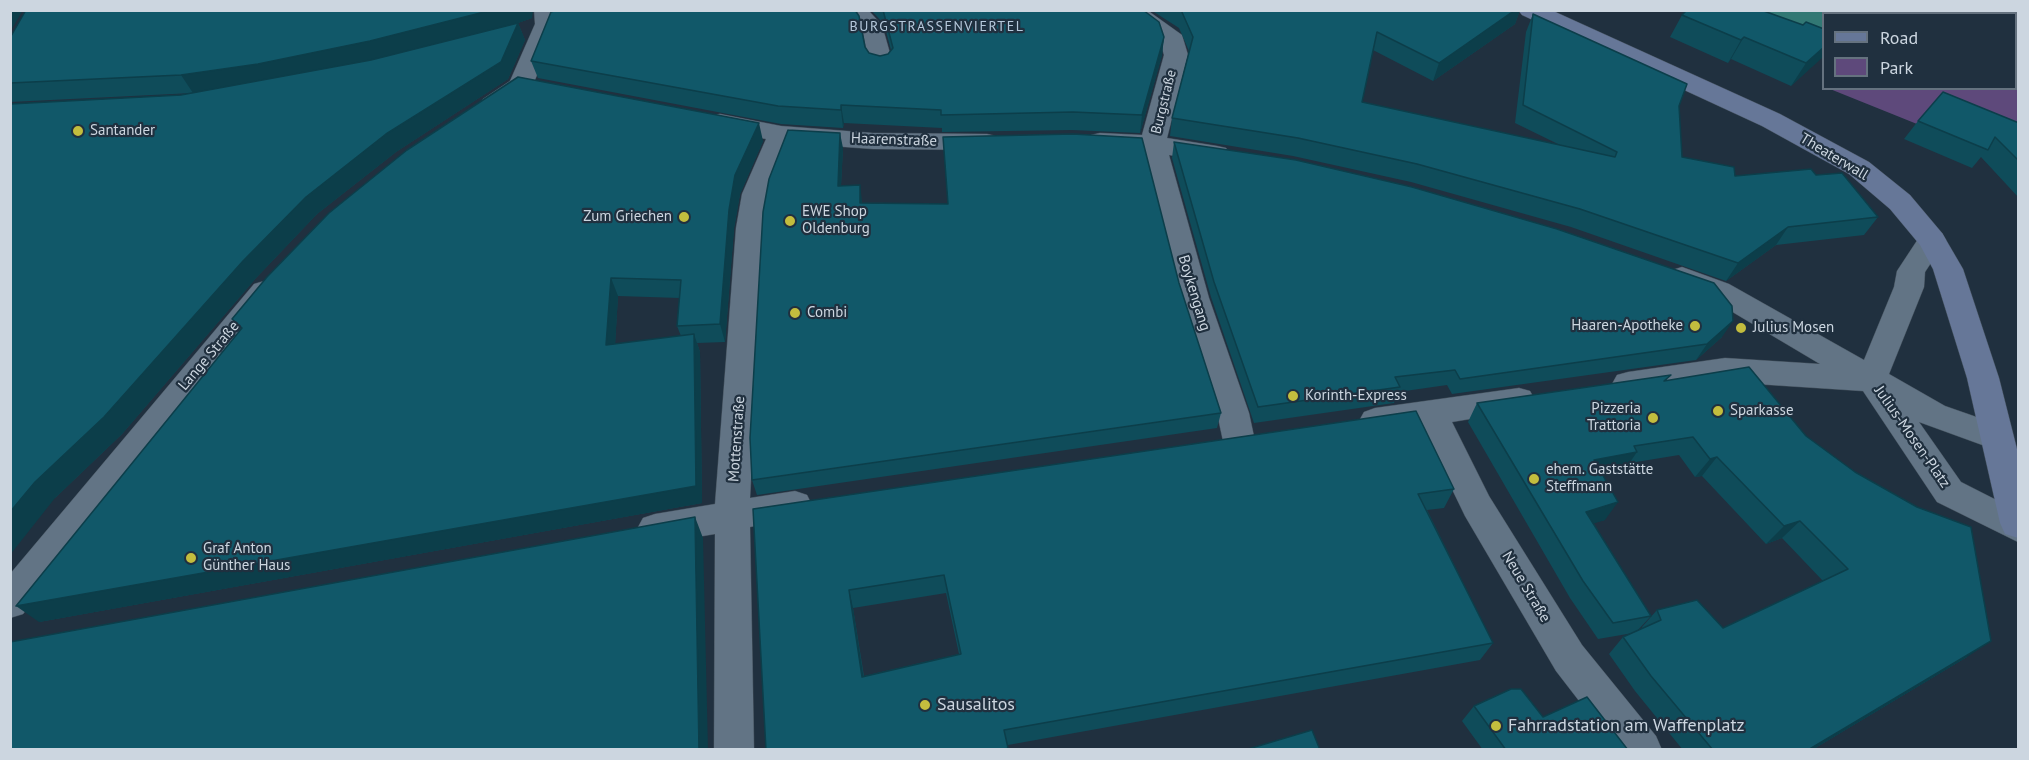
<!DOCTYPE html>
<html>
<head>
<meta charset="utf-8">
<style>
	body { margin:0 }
	#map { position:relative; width:2029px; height:760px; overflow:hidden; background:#20303f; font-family:"PT Sans",sans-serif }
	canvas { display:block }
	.frame { position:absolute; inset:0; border:12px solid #ccd6e0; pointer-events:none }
	.legend { position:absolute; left:1822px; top:12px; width:195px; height:78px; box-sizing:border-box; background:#20303f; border:2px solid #65727f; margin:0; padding:8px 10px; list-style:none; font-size:18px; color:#ccd6e0 }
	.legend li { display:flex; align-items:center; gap:12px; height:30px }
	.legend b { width:30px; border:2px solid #65727f }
</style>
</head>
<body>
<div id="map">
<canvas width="2029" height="760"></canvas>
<div class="frame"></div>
<ul class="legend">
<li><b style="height:8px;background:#667798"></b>Road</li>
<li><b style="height:16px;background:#5e497b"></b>Park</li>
</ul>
</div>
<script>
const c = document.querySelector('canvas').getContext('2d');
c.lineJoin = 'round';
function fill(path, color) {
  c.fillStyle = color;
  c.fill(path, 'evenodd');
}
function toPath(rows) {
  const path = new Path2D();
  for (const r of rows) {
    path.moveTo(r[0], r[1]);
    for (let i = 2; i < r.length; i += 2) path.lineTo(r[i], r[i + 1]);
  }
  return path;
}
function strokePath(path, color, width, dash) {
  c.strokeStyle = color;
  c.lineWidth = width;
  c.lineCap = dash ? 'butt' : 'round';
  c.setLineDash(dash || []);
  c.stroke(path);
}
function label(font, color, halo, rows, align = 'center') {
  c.font = font + ' "PT Sans",sans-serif';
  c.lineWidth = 4.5;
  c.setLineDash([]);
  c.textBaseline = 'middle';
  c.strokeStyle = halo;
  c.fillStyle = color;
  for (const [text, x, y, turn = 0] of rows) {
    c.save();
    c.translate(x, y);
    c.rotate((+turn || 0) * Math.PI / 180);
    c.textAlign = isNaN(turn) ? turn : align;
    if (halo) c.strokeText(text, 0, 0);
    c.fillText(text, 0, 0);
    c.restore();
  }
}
fill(toPath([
	[1822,11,2018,11,2018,66,2016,65,2016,14,1833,14],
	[2016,83,2018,84,2018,151,1917,124,1830,89,2016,88]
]), '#5e497b');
fill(toPath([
	[1822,10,1833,13,1824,14,1823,34,1734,11]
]), '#327874');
const street = toPath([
	[534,10,556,10,557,24,533,85,501,109,492,112,483,109,480,104,483,99,510,81,535,24,534,10],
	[844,10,868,10,882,25,893,64,889,69,881,71,873,69,869,64,863,32,844,10],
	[1120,10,1147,10,1182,35,1188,55,1167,138,1217,146,1226,148,1230,154,1226,160,1217,162,1169,155,1209,298,1249,413,1255,441,1251,450,1239,454,1227,450,1223,441,1217,413,1179,298,1142,151,1100,149,1091,147,1087,141,1091,135,1100,133,1142,135,1164,55,1159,38,1120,10],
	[720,114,781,126,873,133,987,134,996,136,1000,142,996,148,987,150,873,149,790,143,781,160,770,194,764,228,750,498,795,491,807,495,812,505,807,515,750,527,754,750,714,750,715,534,655,544,643,540,637,529,643,518,655,514,715,504,736,228,742,194,766,139,711,128,707,122,711,116,720,114],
	[1932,230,1942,233,1946,240,1925,272,1924,287,1889,374,1945,406,2008,428,2012,437,2008,446,1996,450,1919,422,1961,482,2018,511,2018,542,1937,502,1863,391,1725,382,1628,396,1617,393,1612,384,1617,375,1628,372,1725,358,1820,364,1709,298,1672,284,1667,277,1672,270,1682,267,1729,284,1864,360,1894,287,1897,271,1922,233,1932,230],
	[264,281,274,284,279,291,274,298,162,436,23,614,10,618,10,574,254,284,264,281],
	[1519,388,1530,391,1535,400,1530,409,1452,422,1489,496,1582,645,1656,736,1662,750,1617,750,1556,671,1465,516,1422,427,1375,434,1364,430,1359,421,1364,412,1375,408,1519,388]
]);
const secondary = toPath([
	[1518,10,1551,10,1780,114,1869,162,1910,195,1942,233,1963,269,1999,378,2018,453,2018,538,2005,534,2000,523,1967,378,1933,269,1920,245,1890,209,1849,174,1762,126,1522,15,1518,10]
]);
strokePath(street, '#404d59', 1);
strokePath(secondary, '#404d59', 1);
fill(street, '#627485');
fill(secondary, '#667798');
fill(toPath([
	[871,10,1143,10,1164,37,1162,55,1140,133,1072,130,942,132,942,128,844,123,843,128,781,124,538,78,531,61,865,47,869,53,880,56,888,54,891,50,884,24],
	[1151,10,1520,10,1515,24,1433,81,1373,50,1362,102,1560,145,1515,123,1526,32,1533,14,1679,106,1682,157,1735,176,1816,175,1878,217,1864,235,1776,245,1726,281,1571,227,1411,182,1293,156,1170,136,1172,118,1189,51,1179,28],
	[1682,15,1803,25,1824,29,1824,55,1791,86,1731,59,1728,63,1670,37],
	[532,18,518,23,525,40,508,79,396,152,317,214,256,278,122,434,55,498,181,95,204,91,193,93,10,102,10,38],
	[1918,121,2019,123,2019,198,1981,157,1972,168,1904,139],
	[763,141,740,194,734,228,725,342,697,343,700,352,702,503,39,622,240,330,232,319],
	[618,296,680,298,677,326,681,336,615,344],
	[1174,142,1722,337,1696,360,1452,394,1447,385,1398,392,1394,403,1254,423,1211,297,1172,158],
	[843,148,841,186,862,203,1179,283,1221,413,1217,428,757,495,752,480],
	[1667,381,1967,657,1812,750,1683,750,1635,691,1609,654,1623,637,1633,633,1598,639,1570,598,1468,422,1477,403],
	[1679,455,1695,477,1702,476,1766,544,1782,538,1823,581,1723,628,1657,610,1642,627,1642,628,1637,631,1651,616,1593,523,1605,520,1603,475,1624,471,1630,463],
	[1454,489,1444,508,1427,510,1493,643,1480,660,1008,745,1008,750,766,750,753,509],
	[946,593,959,654,864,676,853,608],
	[1474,706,1543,717,1628,750,1483,750,1462,721]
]), '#0f4c5a');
fill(toPath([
	[10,10,23,10,10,32],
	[492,10,533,10,532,18,518,23,525,40,508,79,396,152,317,214,256,278,122,434,55,498,10,555,10,512,378,59,269,82,193,93,181,75],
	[1515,10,1520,10,1515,24,1433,81,1439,63],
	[1164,37,1162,55,1140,133,1142,115],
	[1744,37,1731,59,1728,63,1741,40],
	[1824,47,1824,55,1822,58,1791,86,1806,63],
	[841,105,844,123,843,128,841,110],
	[759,123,763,141,740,194,734,228,725,342,720,324,729,210,735,175],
	[840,133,843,148,840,202,838,186],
	[860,185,862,201,862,218,860,203],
	[1788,227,1776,245,1726,281,1738,263],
	[611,278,618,296,614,363,606,345],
	[1733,321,1722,337,1696,360,1707,344],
	[694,334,700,352,702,503,39,622,16,606],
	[1637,452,1624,471,1582,478,1594,460],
	[1717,457,1702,476,1695,477,1710,459],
	[1618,502,1605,520,1573,530,1586,512],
	[695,517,703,538,708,750,699,750],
	[1800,521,1782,538,1766,544,1784,526],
	[849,590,853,608,866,693,862,677],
	[1991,641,1967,657,1812,750,1808,750]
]), '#0c3e4a');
const building = toPath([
	[26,10,492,10,370,41,258,64,181,75,10,83,10,38,26,10],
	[557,10,855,10,859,16,865,47,869,53,880,56,888,54,893,48,883,10,1143,10,1159,22,1164,37,1142,115,1073,112,941,115,941,110,841,105,841,110,778,106,531,61,551,12,557,10],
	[1515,10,1439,63,1377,32,1362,102,1615,157,1617,152,1523,105,1533,14,1687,84,1679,106,1682,157,1734,167,1735,176,1811,169,1816,175,1842,173,1878,217,1788,227,1738,263,1580,209,1417,164,1298,138,1172,118,1193,37,1181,10,1515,10],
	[1687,10,1761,10,1803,25,1806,22,1824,29,1824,47,1806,63,1744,37,1741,40,1682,15,1687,10],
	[518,23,501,62,386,134,306,197,243,261,104,417,35,482,10,512,10,104,181,95,371,60,518,23],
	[518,77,759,123,735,175,729,210,720,324,677,326,681,280,611,278,606,345,694,334,696,486,16,606,242,328,232,319,267,277,329,213,407,150,518,77],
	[1943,92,2019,123,2019,161,1995,137,1988,150,1918,121,1943,92],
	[788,130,840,133,838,186,860,185,860,203,948,204,943,137,1073,134,1142,138,1179,283,1221,413,752,480,750,438,763,212,769,179,788,130],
	[1174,142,1296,160,1412,187,1557,229,1714,283,1732,306,1733,321,1707,344,1460,379,1455,370,1395,377,1400,387,1258,407,1214,282,1174,142],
	[1749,367,1806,436,1855,472,1917,507,1971,527,1991,641,1808,750,1713,750,1651,676,1623,637,1661,620,1657,610,1697,600,1723,628,1848,569,1800,521,1784,526,1717,457,1710,459,1693,437,1634,446,1637,452,1594,460,1618,502,1586,512,1651,616,1613,623,1583,581,1477,403,1671,375,1664,381,1749,367],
	[1416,411,1454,489,1418,494,1493,643,1004,730,1008,748,1004,750,766,750,753,509,1416,411],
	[944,575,961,654,862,677,849,590,944,575],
	[695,517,699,750,10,750,10,642,695,517],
	[1511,689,1521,689,1543,717,1587,697,1628,750,1506,750,1474,706,1511,689],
	[1312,730,1320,750,1245,750,1312,730]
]);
fill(building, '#115869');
strokePath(building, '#0c3e4a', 1.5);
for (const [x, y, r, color] of [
	[78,131,6,"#c3bd3e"],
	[684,217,6,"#c3bd3e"],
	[790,221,6,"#c3bd3e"],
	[795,313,6,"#c3bd3e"],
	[1695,326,6,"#c3bd3e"],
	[1741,328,6,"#c3bd3e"],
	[1293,396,6,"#c3bd3e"],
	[1718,411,6,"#c3bd3e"],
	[1653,418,6,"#c3bd3e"],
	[1534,479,6,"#c3bd3e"],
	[191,558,6,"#c3bd3e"],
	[925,705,6,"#c3bd3e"],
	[1496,726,6,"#c3bd3e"]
]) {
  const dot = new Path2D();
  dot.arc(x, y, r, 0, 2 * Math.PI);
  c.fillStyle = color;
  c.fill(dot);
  strokePath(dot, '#20303f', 2);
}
c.letterSpacing = '1.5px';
label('14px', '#b6c9dc', '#20303f', [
	["BURGSTRASSENVIERTEL",937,27]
]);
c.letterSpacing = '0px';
label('14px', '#ccd6e0', '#20303f', [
	["Burgstraße",1164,102,-76]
]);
label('15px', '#ccd6e0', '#20303f', [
	["Santander",90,131],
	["EWE Shop",802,212],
	["Oldenburg",802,229],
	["Zum Griechen",672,217,"right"],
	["Combi",807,313],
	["Haaren-Apotheke",1683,326,"right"],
	["Julius Mosen",1753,328],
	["Korinth-Express",1305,396],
	["Pizzeria",1641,409,"right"],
	["Trattoria",1641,426,"right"],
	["Sparkasse",1730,411],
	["ehem. Gaststätte",1546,470],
	["Steffmann",1546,487],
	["Graf Anton",203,549],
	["Günther Haus",203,566]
], 'left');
label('15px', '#ccd6e0', '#20303f', [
	["Haarenstraße",894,140,2],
	["Theaterwall",1834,157,31],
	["Boykengang",1194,293,73],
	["Lange Straße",209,356,-50],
	["Julius-Mosen-Platz",1912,437,55],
	["Mottenstraße",737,439,-86],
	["Neue Straße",1526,587,59]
]);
label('18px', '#ccd6e0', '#20303f', [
	["Sausalitos",937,705],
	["Fahrradstation am Waffenplatz",1508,726]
], 'left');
</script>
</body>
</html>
